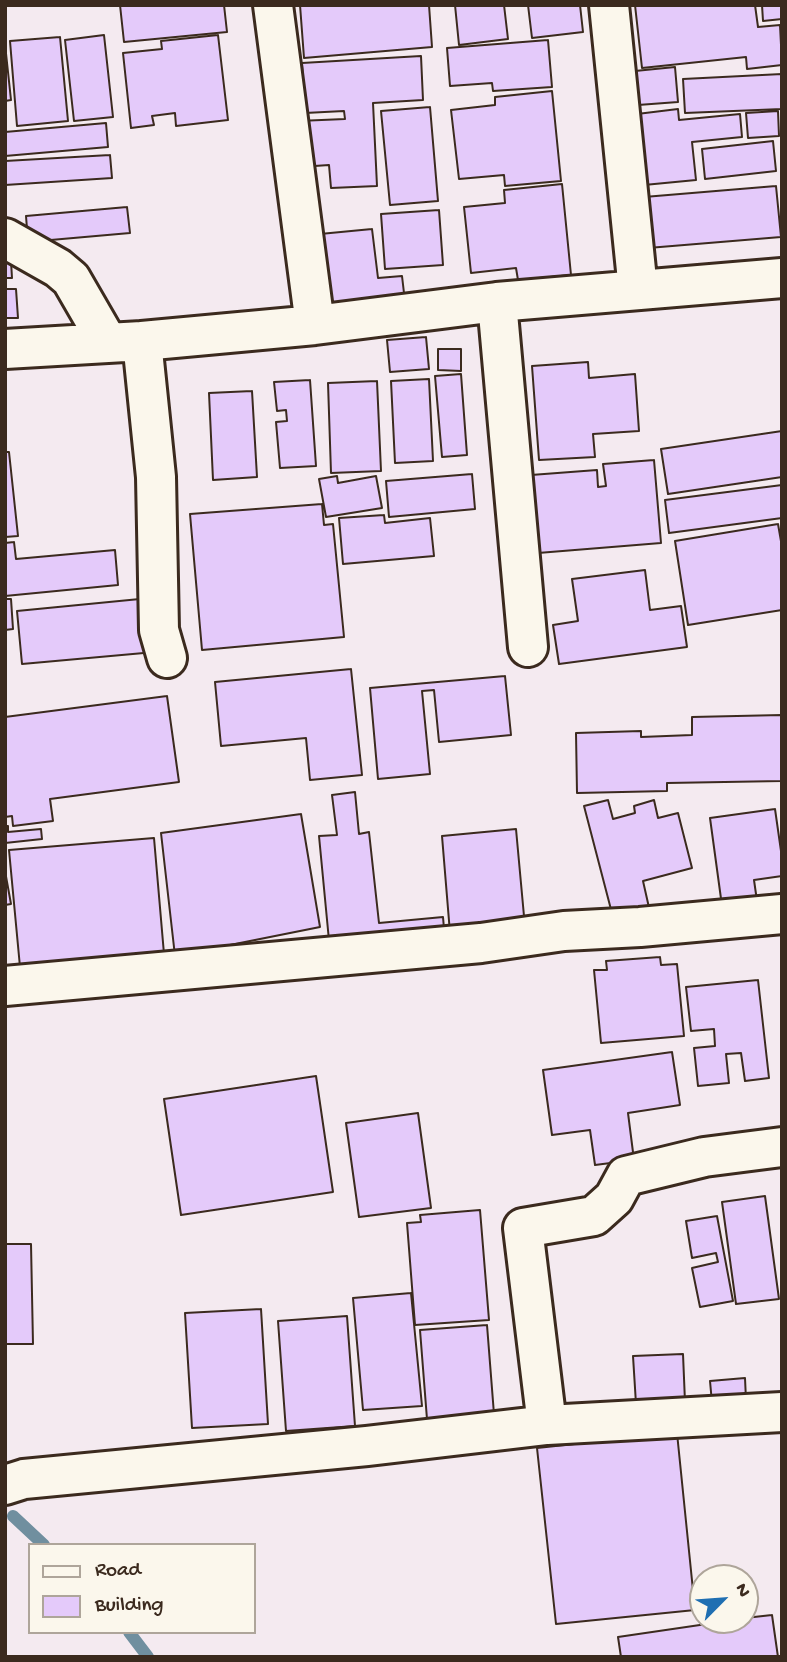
<!DOCTYPE html>
<html>
<head>
<meta charset="utf-8">
<style>
	body { margin:0 }
	#map { position:relative; width:787px; height:1662px; overflow:hidden; background:#f4eaf0; font-family:"Gochi Hand",sans-serif }
	canvas { display:block }
	.frame { position:absolute; inset:0; border:7px solid #3b2a1e; pointer-events:none }
	.legend { position:absolute; left:28px; top:1543px; width:228px; height:91px; box-sizing:border-box; background:#fbf7ec; border:2px solid #aea59a; margin:0; padding:9px 12px; list-style:none; font-size:21px; color:#3b2a1e }
	.legend li { display:flex; align-items:center; gap:14px; height:35px }
	.legend b { width:35px; border:2px solid #aea59a }
	.north { position:absolute; left:689px; top:1564px; width:70px; height:70px; box-sizing:border-box; background:#fbf7ec; border:2px solid #aea59a; border-radius:50%; rotate:65deg; font-size:19px; font-weight:700; line-height:28px; text-align:center; color:#3b2a1e }
	.north::after { content:''; display:block; margin:auto; width:24px; height:32px; background:#1f6fb2; clip-path:polygon(50% 0,100% 100%,50% 72%,0 100%) }
</style>
</head>
<body>
<div id="map">
<canvas width="787" height="1662"></canvas>
<div class="frame"></div>
<ul class="legend">
<li><b style="height:9px;background:#fbf7ec"></b>Road</li>
<li><b style="height:19px;background:#e4cafa"></b>Building</li>
</ul>
<div class="north">N</div>
</div>
<script>
const c = document.querySelector('canvas').getContext('2d');
c.lineJoin = 'round';
function toPath(rows) {
  const path = new Path2D();
  for (const r of rows) {
    path.moveTo(r[0], r[1]);
    for (let i = 2; i < r.length; i += 2) path.lineTo(r[i], r[i + 1]);
  }
  return path;
}
function strokePath(path, color, width, dash) {
  c.strokeStyle = color;
  c.lineWidth = width;
  c.lineCap = dash ? 'butt' : 'round';
  c.setLineDash(dash || []);
  c.stroke(path);
}
function fill(path, color) {
  c.fillStyle = color;
  c.fill(path, 'evenodd');
}
strokePath(toPath([
	[13,1516,44,1545],
	[129,1632,148,1657]
]), '#708f9f', 12);
const building = toPath([
	[120,5,224,5,227,32,124,42,120,5],
	[300,5,429,5,432,47,304,58,300,5],
	[455,5,504,5,508,39,459,45,455,5],
	[528,5,580,5,583,32,532,38,528,5],
	[635,5,755,5,758,27,780,25,782,65,747,69,746,57,642,68,635,5],
	[762,5,782,5,782,19,763,21,762,5],
	[104,35,113,117,74,121,65,40,104,35],
	[218,35,228,120,176,126,175,113,152,116,154,125,131,128,123,53,162,49,161,41,218,35],
	[60,37,68,121,17,126,10,41,60,37],
	[548,40,552,87,493,91,492,83,450,86,447,48,548,40],
	[5,44,11,100,5,101,5,44],
	[421,56,423,100,373,103,377,186,331,188,329,165,300,167,298,121,345,119,344,111,305,113,302,63,421,56],
	[675,67,678,102,638,105,635,71,675,67],
	[782,74,782,109,685,113,683,79,782,74],
	[552,91,561,181,505,186,504,175,459,179,451,110,495,105,495,97,552,91],
	[430,107,438,201,390,205,381,111,430,107],
	[678,109,679,120,740,114,742,137,692,142,696,180,644,185,637,114,678,109],
	[778,111,779,136,748,138,746,113,778,111],
	[106,123,108,147,5,156,5,132,106,123],
	[773,141,776,171,705,179,702,149,773,141],
	[110,155,112,178,5,185,5,161,110,155],
	[562,184,571,275,518,280,516,268,471,273,464,207,505,203,504,190,562,184],
	[776,186,781,237,648,248,644,197,776,186],
	[127,207,130,233,28,242,26,216,127,207],
	[439,210,443,265,385,269,381,214,439,210],
	[372,229,378,278,402,276,406,310,331,319,320,234,372,229],
	[5,244,10,244,12,278,5,278,5,244],
	[5,289,16,289,18,318,5,318,5,289],
	[426,337,429,369,390,372,387,340,426,337],
	[438,349,461,349,461,371,438,370,438,349],
	[588,362,589,378,635,374,639,431,593,434,595,457,539,460,532,366,588,362],
	[461,374,467,455,442,457,435,376,461,374],
	[429,379,433,461,395,463,391,381,429,379],
	[310,380,316,466,280,468,276,422,287,421,286,410,277,411,274,382,310,380],
	[377,381,381,471,331,473,328,383,377,381],
	[252,391,257,477,213,480,209,393,252,391],
	[782,431,782,477,668,494,661,449,782,431],
	[5,452,9,452,18,536,5,537,5,452],
	[654,460,661,543,538,553,531,475,597,470,598,487,606,486,603,464,654,460],
	[472,474,475,509,389,517,386,481,472,474],
	[337,476,338,483,376,476,382,508,326,517,319,479,337,476],
	[782,485,782,518,669,533,665,500,782,485],
	[322,504,324,525,333,524,344,637,202,650,190,514,322,504],
	[384,515,385,523,430,518,434,556,343,564,339,518,384,515],
	[778,524,782,547,782,610,688,625,675,541,778,524],
	[14,542,16,559,115,550,118,585,5,596,5,543,14,542],
	[645,570,650,610,681,606,687,647,559,664,553,625,578,621,572,579,645,570],
	[150,598,155,652,22,664,17,611,150,598],
	[5,599,11,599,13,629,5,630,5,599],
	[351,669,362,775,310,780,306,738,221,746,215,682,351,669],
	[505,676,511,735,439,742,434,690,422,691,430,774,378,779,370,688,505,676],
	[167,696,179,782,50,799,53,821,13,826,12,816,5,817,5,717,167,696],
	[782,715,782,781,667,783,667,791,577,793,576,733,641,731,641,737,692,735,692,717,782,715],
	[355,792,359,834,369,832,379,923,443,917,445,940,330,951,319,836,337,835,332,795,355,792],
	[608,800,613,819,635,813,634,806,654,800,658,818,678,813,692,868,643,881,650,912,614,921,584,806,608,800],
	[775,809,782,858,782,876,754,880,757,901,722,906,710,818,775,809],
	[301,814,320,927,175,956,161,833,301,814],
	[5,826,8,826,8,832,41,829,42,839,5,843,5,826],
	[516,829,525,927,450,933,442,836,516,829],
	[154,838,164,954,20,967,9,850,154,838],
	[5,871,11,904,5,905,5,871],
	[660,957,661,965,677,964,684,1036,601,1043,594,970,607,970,606,961,660,957],
	[758,980,769,1078,745,1081,741,1053,726,1054,729,1083,698,1086,694,1048,715,1046,714,1029,691,1031,686,987,758,980],
	[672,1052,680,1105,628,1113,634,1160,595,1165,590,1130,552,1135,543,1070,672,1052],
	[316,1076,333,1192,181,1215,164,1099,316,1076],
	[418,1113,431,1208,359,1217,346,1123,418,1113],
	[765,1196,779,1299,736,1304,722,1202,765,1196],
	[480,1210,489,1320,415,1325,407,1223,421,1222,420,1215,480,1210],
	[717,1216,733,1301,700,1307,692,1268,718,1262,716,1253,692,1258,686,1221,717,1216],
	[5,1244,31,1244,33,1344,5,1344,5,1244],
	[411,1293,422,1406,363,1410,353,1298,411,1293],
	[261,1309,268,1424,192,1428,185,1313,261,1309],
	[347,1316,355,1426,286,1431,278,1321,347,1316],
	[487,1325,495,1427,428,1432,420,1330,487,1325],
	[683,1354,685,1402,636,1404,633,1356,683,1354],
	[745,1378,746,1400,712,1403,710,1381,745,1378],
	[677,1433,695,1610,556,1624,537,1448,677,1433],
	[772,1615,778,1657,621,1657,618,1637,734,1620,745,1620,745,1618,772,1615]
]);
fill(building, '#e4cafa');
strokePath(building, '#3b2a1e', 2);
const minor = toPath([
	[273,5,315,325],
	[609,5,638,290],
	[5,238,58,268,71,279,108,343],
	[497,302,528,647],
	[142,341,156,477,159,630,167,658],
	[5,349,142,341,315,325,497,302,782,278],
	[5,986,481,943,564,931,640,927,782,914],
	[547,1425,523,1228,594,1216,614,1198,626,1176,704,1157,782,1147],
	[5,1485,24,1479,367,1446,547,1425,782,1412]
]);
strokePath(minor, '#3b2a1e', 44);
strokePath(minor, '#fbf7ec', 38);
</script>
</body>
</html>
